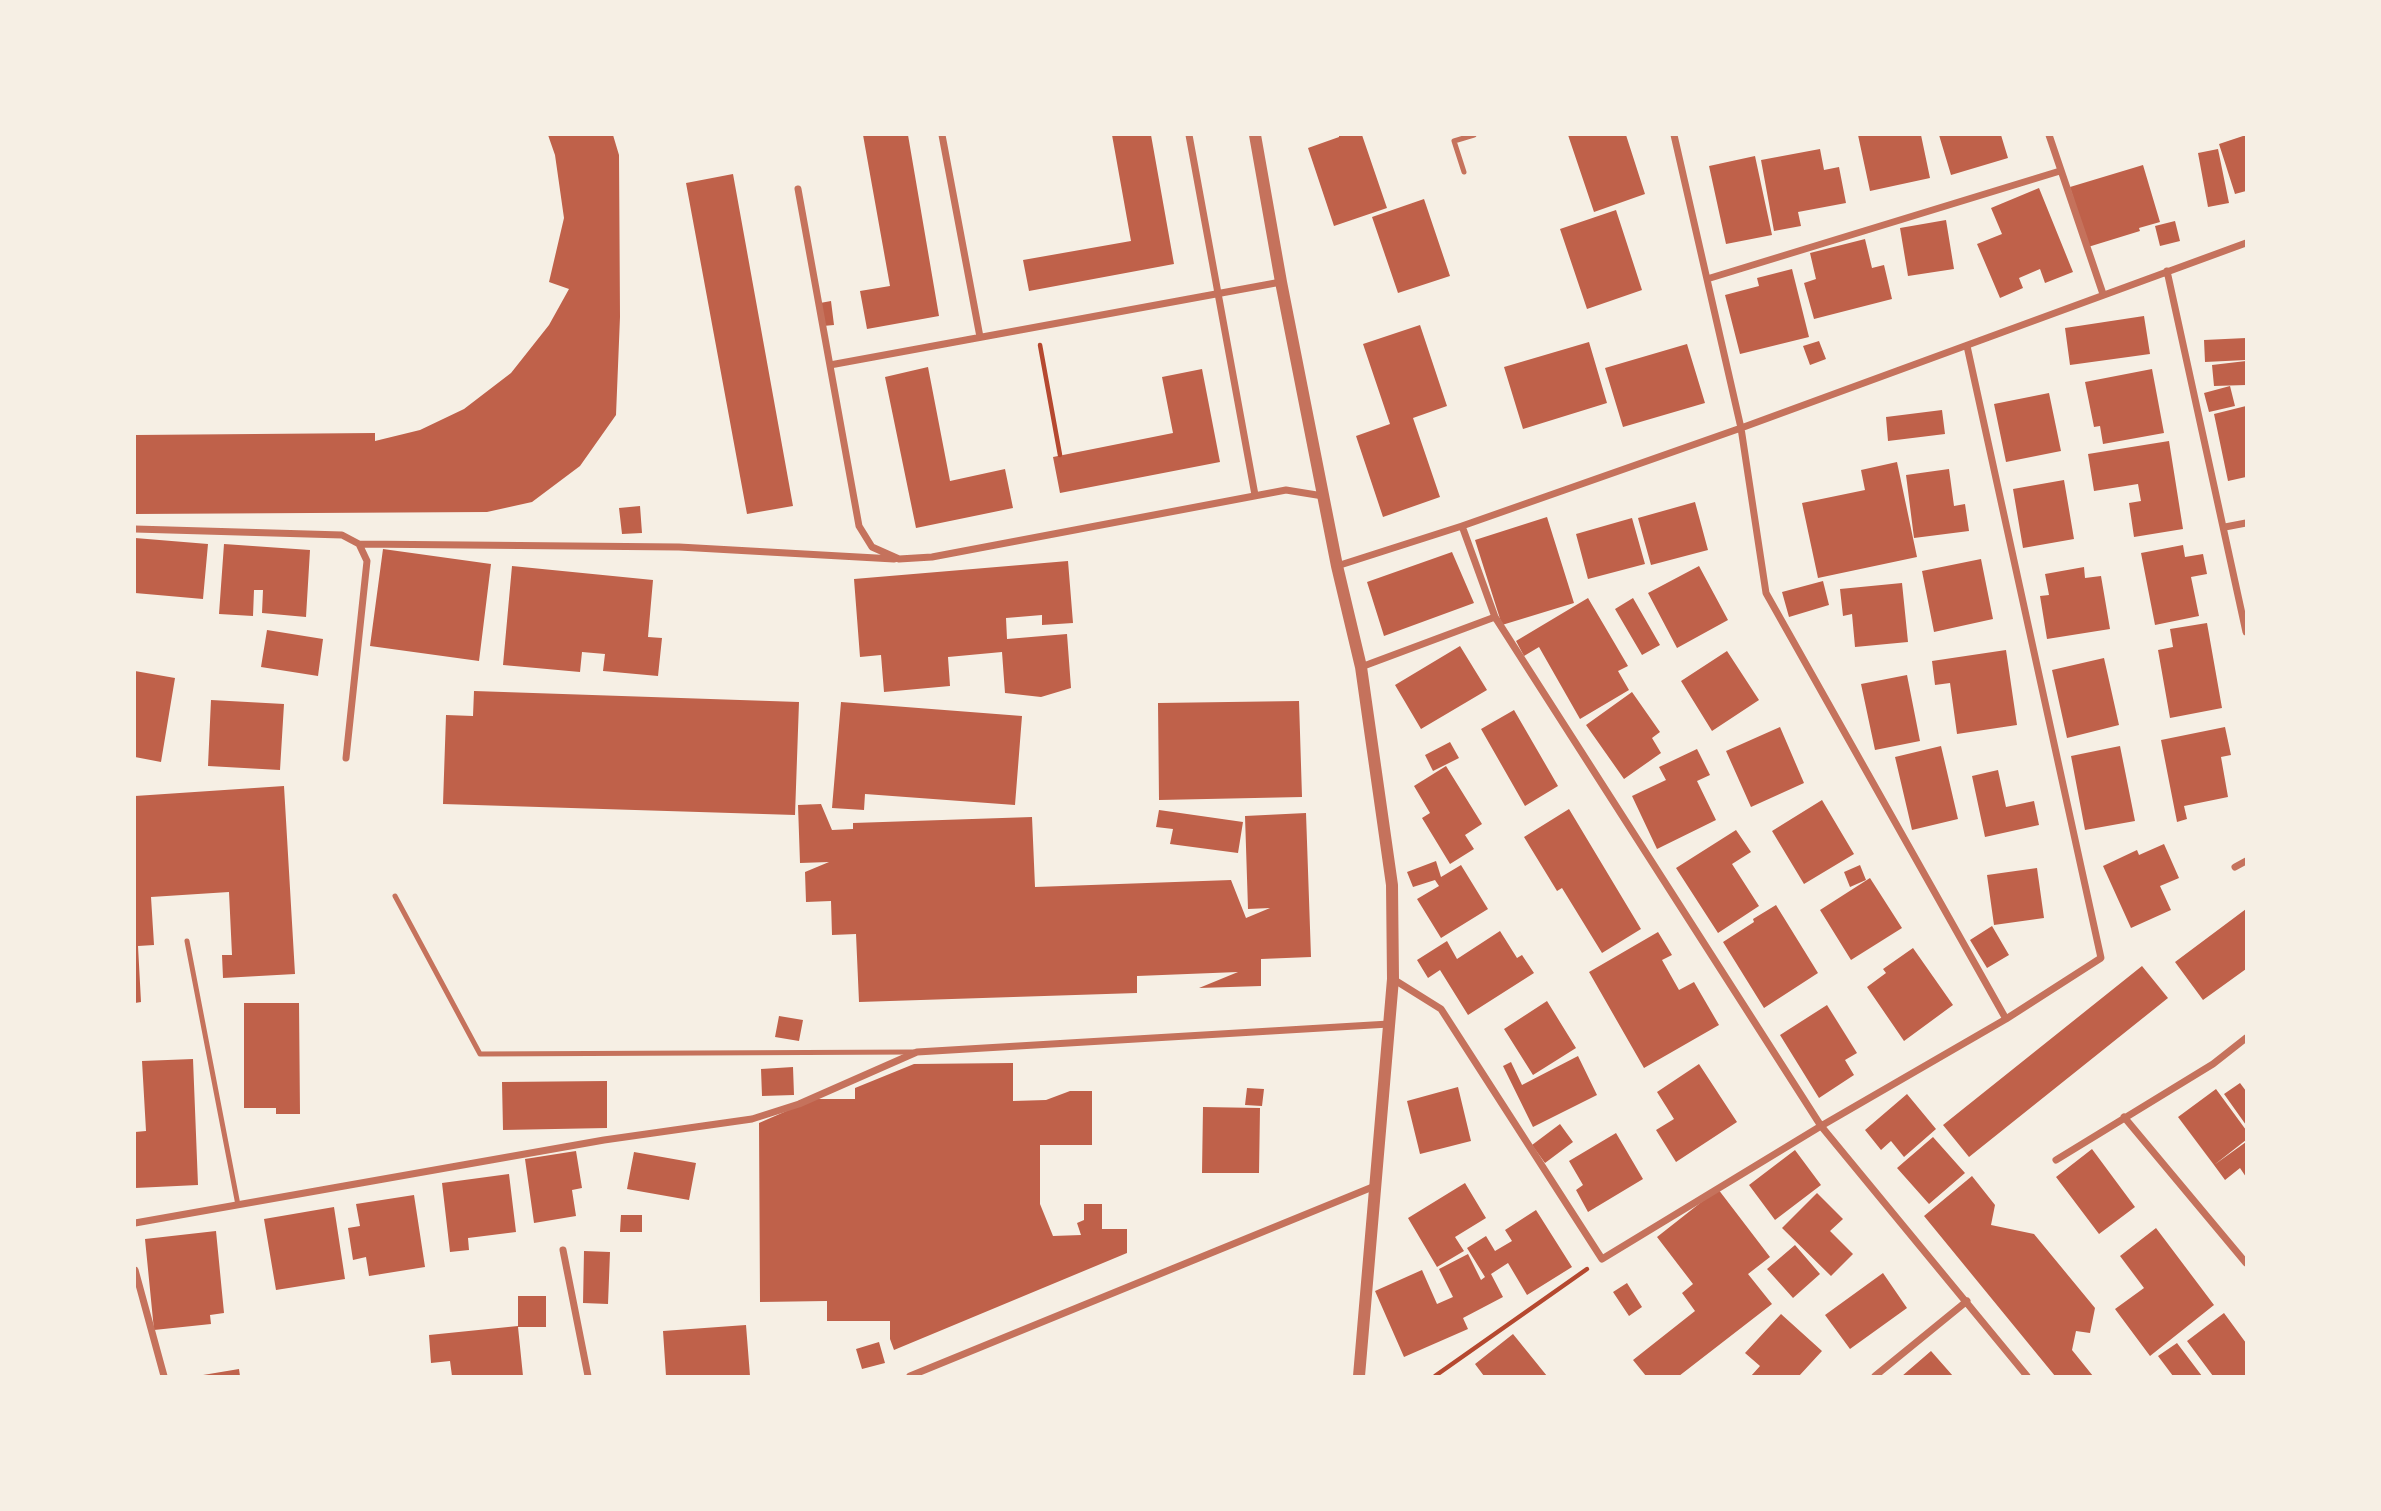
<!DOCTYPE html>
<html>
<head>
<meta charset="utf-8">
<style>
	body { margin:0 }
	#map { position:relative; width:2381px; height:1511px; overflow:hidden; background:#f6efe4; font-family:Raleway,sans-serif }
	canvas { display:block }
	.frame { position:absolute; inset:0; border:136px solid #f6efe4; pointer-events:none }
</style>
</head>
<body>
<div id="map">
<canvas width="2381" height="1511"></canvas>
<div class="frame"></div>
</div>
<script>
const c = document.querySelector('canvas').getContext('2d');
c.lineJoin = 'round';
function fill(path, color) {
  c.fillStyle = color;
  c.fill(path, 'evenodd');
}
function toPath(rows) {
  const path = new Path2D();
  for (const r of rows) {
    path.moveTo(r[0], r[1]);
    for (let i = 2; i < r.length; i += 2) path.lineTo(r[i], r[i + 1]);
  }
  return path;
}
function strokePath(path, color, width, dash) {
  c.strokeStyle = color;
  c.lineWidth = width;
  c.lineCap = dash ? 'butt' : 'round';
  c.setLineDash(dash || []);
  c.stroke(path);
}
fill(toPath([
	[548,135,613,135,619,155,620,317,616,415,580,466,532,502,487,512,135,514,135,435,375,433,375,441,420,430,464,409,511,373,549,325,569,289,549,282,564,218,555,155],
	[863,135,908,135,939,316,867,329,860,291,890,286],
	[1112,135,1151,135,1174,264,1029,291,1023,260,1131,241],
	[1339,135,1362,135,1387,208,1334,226,1308,148,1339,137],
	[1568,135,1626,135,1645,194,1594,212],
	[1858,135,1921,135,1930,178,1870,191],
	[1939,135,2001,135,2008,158,1951,175],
	[2246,135,2246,191,2235,194,2219,144],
	[1820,149,1824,170,1839,167,1846,203,1798,212,1801,226,1774,231,1761,160],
	[2218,149,2229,203,2208,207,2198,153],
	[1755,156,1772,235,1726,244,1709,166],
	[2143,165,2160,222,2139,228,2140,231,2088,247,2070,187],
	[733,174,793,506,747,514,686,183],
	[2039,188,2073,272,2045,283,2040,269,2019,278,2023,288,2000,298,1977,244,2002,234,1991,208],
	[1424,199,1450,276,1398,293,1372,217],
	[1616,210,1642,290,1587,309,1560,229],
	[1946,220,1954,269,1908,276,1900,228],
	[2175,221,2180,241,2160,246,2155,226],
	[1865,239,1872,268,1884,265,1892,299,1814,319,1804,283,1816,279,1810,253],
	[1792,269,1809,337,1740,354,1725,295,1759,286,1757,278],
	[831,301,834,325,823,326,820,303],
	[2144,316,2150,354,2070,365,2065,328],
	[1420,325,1447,406,1413,418,1440,497,1383,517,1356,436,1390,424,1363,344],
	[2246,338,2246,360,2205,362,2204,340],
	[1819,341,1826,359,1810,365,1803,346],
	[1589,342,1607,403,1523,429,1504,367],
	[1687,344,1705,403,1623,427,1605,368],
	[2246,361,2246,385,2214,386,2212,365],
	[928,367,950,481,1005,469,1013,508,916,528,885,377],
	[1202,369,1220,462,1060,493,1053,457,1173,433,1162,377],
	[2152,369,2164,433,2103,444,2100,426,2094,427,2085,382],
	[2230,386,2235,406,2209,412,2204,393],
	[2049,393,2061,451,2006,462,1994,404],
	[2246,406,2246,477,2228,481,2214,414],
	[1942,410,1945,434,1888,441,1886,417],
	[2169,441,2183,529,2134,537,2129,503,2141,501,2138,484,2094,491,2088,454],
	[1897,462,1917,557,1818,578,1802,503,1865,490,1861,470],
	[1949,469,1954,506,1965,504,1969,531,1914,538,1906,475],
	[2064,480,2074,539,2023,548,2013,489],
	[1695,502,1708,550,1651,565,1638,518],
	[640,506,642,533,622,534,619,508],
	[1547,517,1574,603,1502,625,1475,540],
	[1632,518,1645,564,1588,579,1576,534],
	[135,538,208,544,203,599,135,593],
	[224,544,310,550,306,617,262,613,263,590,254,590,253,616,219,614],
	[2183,545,2185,557,2203,554,2207,574,2191,577,2199,616,2155,625,2141,553],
	[383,549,491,564,479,661,370,646],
	[1452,552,1474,603,1384,636,1367,582],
	[1981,559,1993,619,1934,632,1922,571],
	[1068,561,1073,623,1042,625,1042,615,1006,618,1007,639,1067,634,1071,688,1041,697,1005,693,1002,652,948,657,950,686,884,692,881,655,860,657,854,579],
	[512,566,653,580,648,637,662,638,658,676,603,671,605,654,582,652,580,672,503,665],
	[1699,566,1728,620,1677,648,1648,593],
	[2084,567,2085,578,2101,576,2110,629,2047,639,2040,596,2049,595,2045,574],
	[1823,581,1829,605,1789,617,1782,592],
	[1902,583,1908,642,1855,647,1852,614,1843,616,1840,589],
	[1588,598,1628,666,1618,671,1629,690,1580,719,1539,647,1524,656,1516,641],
	[1633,598,1660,645,1642,655,1615,609],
	[2207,623,2222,708,2170,718,2158,650,2173,647,2170,629],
	[267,630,323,639,318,676,261,667],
	[1460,646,1487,690,1421,729,1395,685],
	[2006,650,2017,725,1957,734,1950,683,1935,685,1932,661],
	[1727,651,1759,700,1712,731,1681,681],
	[2104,658,2119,725,2067,738,2052,670],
	[135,671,175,678,161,762,135,757],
	[1907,675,1920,741,1875,750,1861,684],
	[474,691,799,702,795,815,443,804,446,715,473,716],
	[1632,692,1660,732,1652,738,1661,753,1624,779,1586,725],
	[211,700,284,704,280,770,208,766],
	[1299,701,1302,797,1159,800,1158,703],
	[841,702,1022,716,1015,805,865,794,864,810,832,808],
	[1514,710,1558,786,1525,806,1481,729],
	[1780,727,1804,783,1751,807,1726,751],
	[2225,727,2231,755,2221,757,2228,797,2184,806,2187,819,2177,822,2161,740],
	[1450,742,1459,758,1433,771,1425,755],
	[1941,746,1958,819,1912,830,1895,757],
	[2120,746,2135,821,2085,830,2071,756],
	[1697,749,1710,775,1697,781,1716,820,1657,849,1632,796,1666,780,1659,767],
	[1446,766,1482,824,1465,835,1474,849,1450,864,1422,818,1430,813,1414,786],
	[1998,770,2006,807,2034,801,2039,825,1985,837,1972,776],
	[284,786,295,974,223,978,222,955,232,955,229,892,151,897,154,945,138,946,141,1002,135,1003,135,796],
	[1822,800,1854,854,1804,884,1772,831],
	[821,804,832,830,853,829,853,823,1032,817,1035,887,1231,880,1246,918,1270,908,1248,909,1245,816,1306,813,1311,957,1261,959,1261,986,1199,988,1238,972,1137,976,1137,993,859,1002,856,934,832,935,831,901,806,902,805,872,829,862,800,863,798,805],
	[1569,809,1641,929,1602,953,1562,888,1557,891,1524,837],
	[1159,810,1243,822,1238,853,1170,844,1173,829,1156,827],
	[1736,830,1751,852,1732,864,1759,906,1718,933,1676,868],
	[2164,844,2179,878,2160,886,2171,910,2131,928,2103,866,2137,850,2139,855],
	[1436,861,1441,877,1461,865,1488,909,1441,938,1417,899,1439,886,1435,880,1413,887,1407,872],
	[1860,865,1866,880,1850,887,1844,872],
	[2037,868,2044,918,1994,925,1987,875],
	[1870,878,1902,928,1851,960,1820,910],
	[1776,905,1818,973,1764,1008,1723,942,1754,922,1753,919],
	[2246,909,2246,969,2203,1000,2175,962],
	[1992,926,2009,955,1987,968,1970,940],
	[1500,931,1517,958,1522,955,1534,973,1468,1015,1440,970,1428,978,1417,960,1447,941,1457,959],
	[1658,932,1672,955,1662,960,1679,990,1694,982,1719,1025,1644,1068,1589,972],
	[1913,948,1953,1005,1904,1041,1867,987,1886,973,1883,969],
	[2142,966,2168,998,1969,1157,1943,1125],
	[1547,1001,1576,1048,1533,1075,1504,1029],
	[244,1003,299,1003,300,1114,276,1114,276,1108,244,1108],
	[1827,1005,1857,1053,1845,1060,1854,1075,1819,1098,1780,1035],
	[779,1016,803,1020,799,1041,775,1037],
	[1578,1056,1597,1095,1533,1127,1503,1066,1511,1062,1522,1085],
	[193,1059,198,1185,135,1188,135,1132,146,1131,142,1061],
	[1013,1063,1013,1101,1046,1100,1070,1091,1092,1091,1092,1145,1040,1145,1040,1204,1053,1236,1081,1235,1077,1223,1084,1220,1084,1204,1102,1204,1102,1229,1127,1229,1127,1253,894,1350,890,1339,890,1321,827,1321,827,1301,760,1302,759,1123,814,1099,855,1099,855,1088,914,1064],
	[1699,1064,1737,1122,1676,1162,1656,1130,1674,1119,1657,1092],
	[793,1067,794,1095,762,1096,761,1069],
	[607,1081,607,1128,503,1130,502,1082],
	[2240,1083,2246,1091,2246,1125,2224,1094],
	[1458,1087,1471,1141,1420,1154,1407,1101],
	[1247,1088,1264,1089,1262,1106,1245,1105],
	[2216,1089,2246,1130,2246,1140,2214,1165,2178,1117],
	[1907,1094,1936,1129,1904,1157,1891,1141,1881,1150,1865,1130],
	[1203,1107,1260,1108,1259,1173,1202,1173],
	[1560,1124,1573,1142,1545,1163,1532,1145],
	[1616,1133,1643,1179,1588,1212,1576,1190,1583,1185,1569,1161],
	[1933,1137,1965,1173,1929,1204,1897,1168],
	[2246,1142,2246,1177,2240,1168,2225,1180,2214,1165],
	[2092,1149,2135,1207,2099,1234,2056,1177],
	[1795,1150,1821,1185,1775,1220,1749,1185],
	[576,1151,582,1188,572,1190,576,1216,534,1223,525,1159],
	[634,1152,696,1163,689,1200,627,1189],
	[509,1174,516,1232,468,1238,469,1250,450,1252,442,1183],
	[1972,1176,1995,1205,1991,1225,2034,1234,2095,1308,2090,1333,2076,1331,2072,1350,2093,1376,2055,1376,1924,1216],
	[1465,1183,1486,1218,1455,1237,1464,1251,1437,1267,1408,1218],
	[1718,1189,1770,1257,1748,1274,1772,1304,1679,1376,1646,1376,1633,1360,1695,1311,1682,1293,1693,1284,1657,1237],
	[1817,1193,1843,1219,1830,1231,1853,1254,1831,1276,1782,1228],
	[414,1195,425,1267,369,1276,366,1257,353,1260,348,1228,360,1226,356,1204],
	[334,1207,345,1279,276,1290,264,1219],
	[1536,1210,1572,1267,1527,1295,1508,1263,1491,1274,1503,1297,1463,1318,1468,1329,1404,1357,1375,1291,1422,1270,1437,1304,1453,1297,1439,1269,1468,1254,1481,1280,1485,1277,1467,1248,1486,1236,1495,1251,1512,1241,1505,1230],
	[621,1215,642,1215,642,1232,620,1232],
	[2156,1228,2214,1305,2150,1356,2115,1309,2144,1288,2120,1256],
	[216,1231,224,1313,210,1315,211,1324,154,1330,145,1239],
	[1795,1245,1820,1274,1793,1298,1767,1269],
	[584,1251,610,1252,608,1304,583,1303],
	[1883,1273,1907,1308,1850,1349,1825,1315],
	[1627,1283,1642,1307,1629,1316,1613,1292],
	[518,1296,546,1296,546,1327,518,1327,523,1376,452,1376,450,1361,431,1363,429,1335,518,1326],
	[2224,1313,2246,1343,2246,1376,2213,1376,2187,1341],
	[1781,1314,1822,1351,1799,1376,1751,1376,1760,1366,1745,1353],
	[746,1325,750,1376,666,1376,663,1331],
	[1513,1334,1547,1376,1484,1376,1475,1364],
	[879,1342,885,1363,862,1369,856,1349],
	[2177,1343,2202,1376,2173,1376,2158,1356],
	[1931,1351,1953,1376,1902,1376],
	[239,1369,240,1376,203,1376,203,1375]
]), '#bf614a');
strokePath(toPath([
	[1040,345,1060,455],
	[1435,1376,1587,1269]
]), '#b5482f', 4.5);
strokePath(toPath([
	[1464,172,1454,141,1474,135],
	[395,896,480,1054,914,1052],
	[187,941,238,1205]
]), '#c5725c', 5);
strokePath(toPath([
	[942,135,980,337],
	[1189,135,1255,495],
	[2049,135,2103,294],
	[798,189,859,526,872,547,899,559,932,557,1286,490,1323,496],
	[2167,271,2246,632],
	[1707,279,2060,171],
	[1967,346,2101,958,2006,1019],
	[830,365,1281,282],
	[1462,526,1495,617],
	[2225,527,2246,523],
	[135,529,342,535,359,544,367,561,346,758],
	[359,544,679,547,894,559],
	[1337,566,1462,526,1741,428,2246,243],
	[1361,667,1495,617,1821,1126,2027,1376],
	[2235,867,2246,861],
	[1393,979,1441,1009,1602,1259,1821,1126,2006,1019,1766,593,1741,428,1674,135],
	[2124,1117,2246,1263],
	[2056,1160,2213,1064,2246,1038],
	[135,1223,604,1140,752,1119,799,1104,917,1052,1389,1024],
	[563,1250,588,1376],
	[135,1270,164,1376],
	[910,1376,1375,1186],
	[1875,1376,1967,1301]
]), '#c5725c', 7);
strokePath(toPath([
	[1255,135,1281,282,1337,566,1361,667,1392,885,1393,979,1359,1376]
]), '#c5725c', 12);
</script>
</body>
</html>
